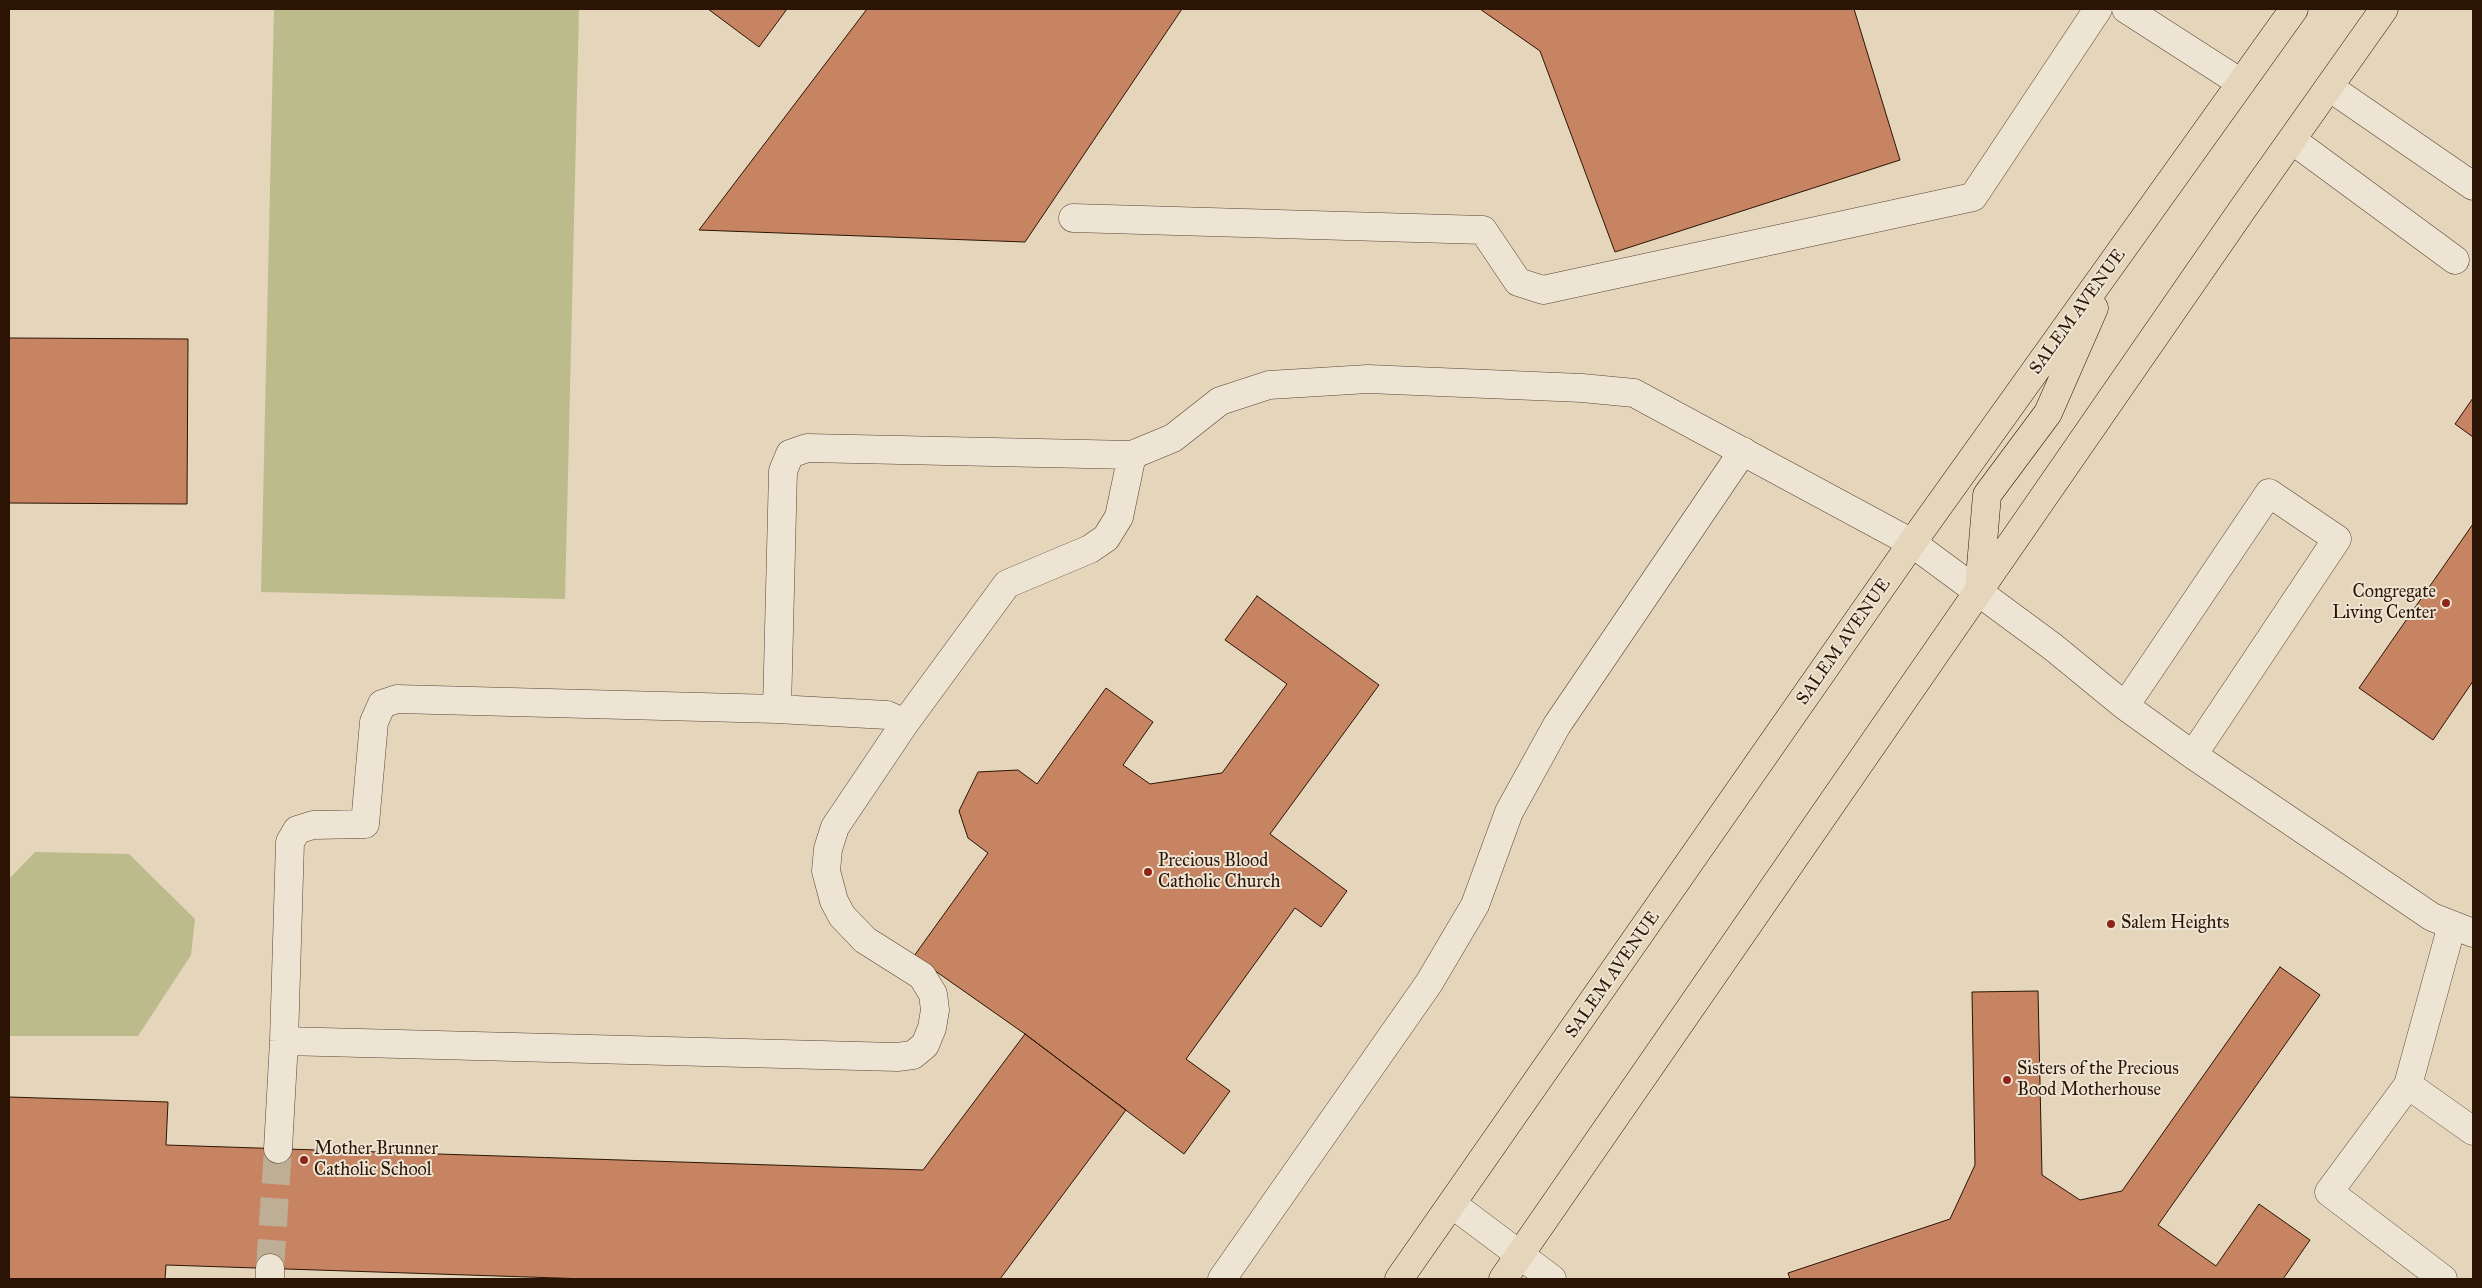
<!DOCTYPE html>
<html>
<head>
<meta charset="utf-8">
<style>
	body { margin:0 }
	#map { position:relative; width:2482px; height:1288px; overflow:hidden; background:#e4d5bb; font-family:"IM FELL Great Primer",serif }
	canvas { display:block }
	.frame { position:absolute; inset:0; border:10px solid #2b1404; pointer-events:none }
</style>
</head>
<body>
<div id="map">
<canvas width="2482" height="1288"></canvas>
<div class="frame"></div>
</div>
<script>
const c = document.querySelector('canvas').getContext('2d');
c.lineJoin = 'round';
function fill(path, color) {
  c.fillStyle = color;
  c.fill(path, 'evenodd');
}
function toPath(rows) {
  const path = new Path2D();
  for (const r of rows) {
    path.moveTo(r[0], r[1]);
    for (let i = 2; i < r.length; i += 2) path.lineTo(r[i], r[i + 1]);
  }
  return path;
}
function strokePath(path, color, width, dash) {
  c.strokeStyle = color;
  c.lineWidth = width;
  c.lineCap = dash ? 'butt' : 'round';
  c.setLineDash(dash || []);
  c.stroke(path);
}
function label(font, color, halo, rows, align = 'center') {
  c.font = font + ' "IM FELL Great Primer",serif';
  c.lineWidth = 4;
  c.setLineDash([]);
  c.textBaseline = 'middle';
  c.strokeStyle = halo;
  c.fillStyle = color;
  for (const [text, x, y, turn = 0] of rows) {
    c.save();
    c.translate(x, y);
    c.rotate((+turn || 0) * Math.PI / 180);
    c.textAlign = isNaN(turn) ? turn : align;
    if (halo) c.strokeText(text, 0, 0);
    c.fillText(text, 0, 0);
    c.restore();
  }
}
fill(toPath([
	[274,9,579,9,565,599,261,592],
	[35,852,129,854,195,919,191,955,138,1036,9,1036,9,879]
]), '#bcbb8b');
const building = toPath([
	[708,9,787,9,759,47,708,9],
	[867,9,1182,9,1025,242,699,230,867,9],
	[1480,9,1854,9,1900,160,1615,252,1540,51,1480,9],
	[9,338,188,339,187,504,9,503,9,338],
	[2473,398,2473,437,2455,424,2473,398],
	[2473,524,2473,681,2433,740,2359,688,2473,524],
	[1257,596,1379,685,1270,834,1347,891,1321,927,1295,908,1186,1059,1230,1091,1184,1154,1025,1034,914,956,988,853,968,838,959,811,978,772,1018,770,1037,784,1106,688,1153,722,1123,765,1150,784,1222,773,1287,684,1225,640,1257,596],
	[2280,967,2320,995,2158,1225,2216,1266,2259,1204,2310,1240,2283,1279,1790,1279,1788,1273,1950,1219,1975,1165,1972,992,2038,991,2042,1175,2080,1200,2122,1191,2280,967],
	[1025,1034,1126,1110,1000,1279,588,1279,166,1265,165,1279,9,1279,9,1097,168,1102,166,1145,923,1170,1025,1034]
]);
fill(building, '#c78462');
strokePath(building, '#2b1404', 1);
strokePath(toPath([
	[270,1268,278,1149]
]), '#bfae96', 28, [28, 14]);
const minor = toPath([
	[2126,9,2241,83],
	[2329,87,2473,186],
	[2292,140,2455,260],
	[1073,218,1483,230,1518,282,1543,290,1973,197,2098,9],
	[2125,706,2269,493,2337,539,2193,755],
	[777,709,887,715,905,723],
	[284,1041,897,1057,913,1055,925,1045,932,1028,935,1010,933,994,922,976,865,940,842,916,834,901,826,871,828,849,835,827,905,723,1007,584,1090,549,1106,538,1119,517,1132,455],
	[2408,1085,2452,925],
	[278,1149,284,1041,290,842,297,830,313,825,365,824,374,722,382,704,397,699,777,709,783,471,790,454,807,448,1132,455,1173,438,1220,401,1269,385,1368,379,1582,388,1634,393,1912,543,2053,647,2125,706,2193,755,2432,917,2473,933],
	[1452,1204,1552,1279],
	[270,1279,270,1268],
	[1222,1279,1429,983,1475,905,1509,812,1557,725,1743,451],
	[2443,1279,2329,1192,2408,1085,2473,1131]
]);
const major = toPath([
	[1979,590,1987,495,2048,413,2094,308],
	[1399,1279,1912,543,2294,9],
	[1503,1279,2242,210,2384,9]
]);
strokePath(minor, '#594432', 29);
strokePath(major, '#2b1404', 29);
strokePath(minor, '#ede4d3', 28);
strokePath(major, '#e4d5bb', 28);
for (const [x, y, r, color] of [
	[2446,603,5,"#8f2418"],
	[1148,872,5,"#8f2418"],
	[2111,924,5,"#8f2418"],
	[2007,1080,5,"#8f2418"],
	[304,1160,5,"#8f2418"]
]) {
  const dot = new Path2D();
  dot.arc(x, y, r, 0, 2 * Math.PI);
  c.fillStyle = color;
  c.fill(dot);
  strokePath(dot, '#ede4d3', 2);
}
label('18px', '#2b1404', '#ede4d3', [
	["SALEM AVENUE",2078,312,-54],
	["SALEM AVENUE",1844,642,-55],
	["SALEM AVENUE",1613,975,-55]
]);
label('18px', '#2b1404', '#ede4d3', [
	["Congregate",2436,593,"right"],
	["Living Center",2436,614,"right"],
	["Precious Blood",1158,862],
	["Catholic Church",1158,883],
	["Salem Heights",2121,924],
	["Sisters of the Precious",2017,1070],
	["Bood Motherhouse",2017,1091],
	["Mother Brunner",314,1150],
	["Catholic School",314,1171]
], 'left');
</script>
</body>
</html>
